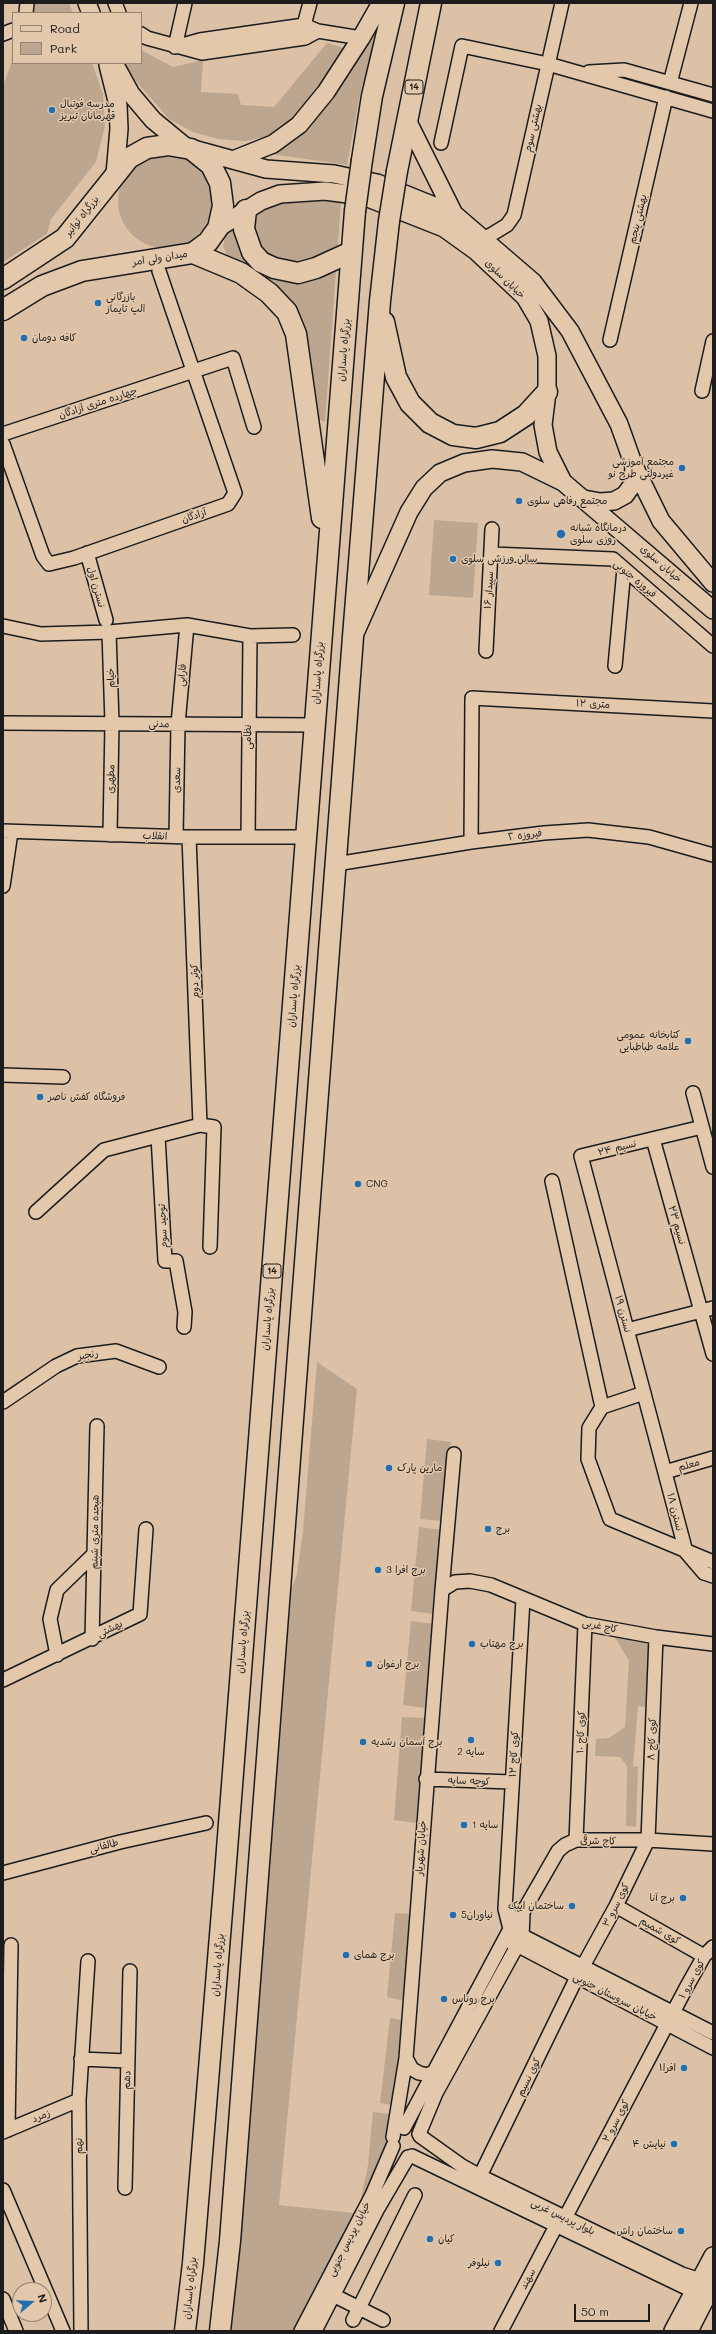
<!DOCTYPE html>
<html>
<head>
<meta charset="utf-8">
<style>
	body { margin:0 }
	#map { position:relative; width:716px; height:2334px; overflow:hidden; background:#dcc1a6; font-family:Mali,sans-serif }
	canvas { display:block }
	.frame { position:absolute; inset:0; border:4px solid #1c1c1c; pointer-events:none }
	.legend { position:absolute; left:12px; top:12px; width:130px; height:52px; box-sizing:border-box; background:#e4c8ac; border:1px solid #948372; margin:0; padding:5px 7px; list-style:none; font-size:12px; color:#1c1c1c }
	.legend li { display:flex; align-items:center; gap:8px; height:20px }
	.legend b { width:20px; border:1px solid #948372 }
	.north { position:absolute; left:12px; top:2282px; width:40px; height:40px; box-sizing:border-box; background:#e4c8ac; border:1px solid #948372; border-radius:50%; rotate:71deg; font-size:11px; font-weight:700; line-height:16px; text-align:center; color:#1c1c1c }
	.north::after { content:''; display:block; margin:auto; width:14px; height:18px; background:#1f6fb2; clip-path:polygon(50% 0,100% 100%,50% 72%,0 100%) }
	.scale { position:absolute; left:574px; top:2304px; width:76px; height:18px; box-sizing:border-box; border:2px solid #1c1c1c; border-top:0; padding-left:5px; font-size:12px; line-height:14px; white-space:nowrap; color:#1c1c1c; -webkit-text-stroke:3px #e4c8ac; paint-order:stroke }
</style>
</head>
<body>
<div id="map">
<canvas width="716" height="2334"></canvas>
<div class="frame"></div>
<ul class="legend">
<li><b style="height:5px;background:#e4c8ac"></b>Road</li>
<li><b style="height:11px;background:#bca68f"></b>Park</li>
</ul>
<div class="north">N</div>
<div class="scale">50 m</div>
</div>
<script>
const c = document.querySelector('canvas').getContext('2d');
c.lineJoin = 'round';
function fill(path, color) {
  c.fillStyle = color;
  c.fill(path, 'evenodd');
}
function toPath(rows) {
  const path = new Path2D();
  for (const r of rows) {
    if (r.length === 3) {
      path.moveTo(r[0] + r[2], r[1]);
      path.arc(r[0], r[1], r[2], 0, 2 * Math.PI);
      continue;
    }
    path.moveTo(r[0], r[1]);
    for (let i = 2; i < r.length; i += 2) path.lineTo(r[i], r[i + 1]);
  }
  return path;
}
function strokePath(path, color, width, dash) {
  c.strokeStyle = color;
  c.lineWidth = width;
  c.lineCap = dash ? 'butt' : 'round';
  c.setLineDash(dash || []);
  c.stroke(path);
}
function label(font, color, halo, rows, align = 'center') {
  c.font = font + ' Mali,"Playpen Sans Arabic",sans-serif';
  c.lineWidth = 3;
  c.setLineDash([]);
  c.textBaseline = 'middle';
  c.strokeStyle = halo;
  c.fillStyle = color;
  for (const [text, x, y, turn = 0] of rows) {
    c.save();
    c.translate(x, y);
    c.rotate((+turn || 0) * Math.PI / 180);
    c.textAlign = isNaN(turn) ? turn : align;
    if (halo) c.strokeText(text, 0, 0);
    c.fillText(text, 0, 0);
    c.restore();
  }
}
fill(toPath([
	[34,3,69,3,73,13,30,13],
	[385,13,361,89,347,165,271,154],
	[327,43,347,49,321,88,302,111,266,137,245,141,218,139,193,132,169,119,135,80,125,63,141,63,141,50,173,67,203,60,201,92,238,94,241,105,274,107],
	[13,59,13,63,92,63,103,94,105,126,96,162,51,219,47,234,3,262,3,86],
	[165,201,47],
	[331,199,341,203,325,422,310,415,300,339,228,257,223,246,226,234,234,224,275,201],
	[434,520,478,523,473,598,429,595],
	[317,1362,357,1389,279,2205,354,2213,296,2331,224,2331,291,1590,297,1574,303,1531],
	[427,1439,451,1442,442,1521,420,1519],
	[419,1527,442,1530,433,1614,411,1611],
	[411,1621,434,1624,425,1708,403,1705],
	[614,1636,650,1643,645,1707,638,1706,633,1767,638,1766,636,1827,626,1826,627,1766,620,1757,595,1756,596,1739,609,1738,625,1727,629,1661],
	[402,1717,426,1718,416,1823,394,1820],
	[395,1913,410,1914,404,2001,387,1997],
	[390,2018,403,2020,397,2106,380,2103],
	[373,2112,391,2114,386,2148,366,2192,361,2198,368,2165]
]), '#bca68f');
const minor = toPath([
	[115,3,119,13],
	[26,13,27,3],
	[304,25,310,3],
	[3,34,13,30],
	[141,34,147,38,202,53,305,38,318,31],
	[175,47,200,40,304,25,318,31,361,38],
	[175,47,185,3],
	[589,72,624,70,713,95],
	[670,83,691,3],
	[441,143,462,46,548,64,713,111],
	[484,239,507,225,514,215,562,3],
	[610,340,666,97],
	[702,391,713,341],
	[3,434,233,358,254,427],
	[3,444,43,556,49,564,74,558,228,504,235,493,159,271],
	[87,553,106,620],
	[492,554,613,559,713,646],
	[3,626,41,634,109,632,187,625,250,636,293,635],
	[109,632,112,723,110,835],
	[486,651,492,529],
	[615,666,624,569],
	[3,723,315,725],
	[3,831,189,837,306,837],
	[176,837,178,724,187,625],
	[189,837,200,1125],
	[248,837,250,636],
	[471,842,472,698,713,711],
	[336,864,471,842,544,833,588,830,649,837,713,855],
	[3,886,11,832],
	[3,1075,63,1077],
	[693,1093,713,1167],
	[702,1127,581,1156,686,1552,704,1573,713,1576],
	[158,1136,165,1261,176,1261,185,1312,184,1327],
	[653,1139,713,1354],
	[552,1181,602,1407],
	[36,1212,104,1150,200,1125,214,1127,210,1247],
	[627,1330,713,1308],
	[644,1393,602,1407,589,1428,588,1459,610,1519,713,1562],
	[3,1402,56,1366,77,1356,116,1351,159,1367],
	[665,1472,713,1458],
	[442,1590,454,1454],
	[92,1639,97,1426],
	[57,1655,50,1619,57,1590,94,1554],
	[3,1680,140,1614,146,1529],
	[426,1779,512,1782],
	[576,1840,585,1624],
	[3,1873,120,1842,206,1823],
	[616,1906,704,1956],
	[505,1909,513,1918,519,1919,558,1851,565,1845,576,1840,648,1840,713,1844],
	[515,1932,713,2033],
	[511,1942,713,2048],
	[406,2058,412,2069,419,2073,428,2075,435,2071],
	[81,2059,127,2061],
	[404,2128,510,1929,505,1909,523,1599],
	[8,2130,11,1945],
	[3,2132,79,2100],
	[419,2134,436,2093,522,1937,523,1913],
	[420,2136,462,2166,480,2176,682,2274,707,2282],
	[393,2137,406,2058,442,1590,455,1582,470,1581,491,1585,585,1624,656,1637,713,1644],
	[412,2156,701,2295],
	[480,2176,577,1977,616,1906,648,1840,656,1637],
	[125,2188,130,1971],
	[3,2190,63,2331],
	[325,2291,383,2320],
	[3,2299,16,2331],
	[353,2320,415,2195],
	[81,2331,79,2100,88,1961],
	[301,2331,372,2195,393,2146],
	[315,2331,377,2210,408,2157],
	[501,2331,556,2226,565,2218,686,1988,704,1956,713,1947]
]);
const major = toPath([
	[87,3,91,13],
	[114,63,131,94,153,120,187,148],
	[108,65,118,105,119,129,115,174],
	[407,120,454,214],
	[193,149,266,169,334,174,377,183,454,214,533,282,570,331,619,424,634,466,661,521,713,583],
	[233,160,273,144,299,125,326,92,361,38,381,3],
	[218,228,261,201,280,194,325,191,363,196,444,228,476,251,525,297,539,321,547,356,547,392,543,425,548,452,563,482,713,610],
	[584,499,600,502,614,501,625,495,633,484,634,466],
	[356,631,409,512,424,488,440,473,464,463,492,459,522,462,563,482],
	[673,2331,713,2256],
	[689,2331,713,2284]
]);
const highway = toPath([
	[362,160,372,96,394,3],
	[397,171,431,3],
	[246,210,244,229,252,252,261,262,274,268,298,273,316,268,351,252],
	[193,253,241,273,269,293,287,312,296,334,322,518],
	[3,279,65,238,129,158,147,148,168,145,191,149,211,165,220,183,223,206,218,228,208,242,193,253,82,271,42,286,3,310],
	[384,322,396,377,410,403,430,423,453,435,476,438,500,432,526,415,547,392],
	[185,2331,193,2263,225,1875,355,211],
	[220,2331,230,2241,353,637,380,301,389,221]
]);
strokePath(minor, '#1c1c1c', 16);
strokePath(major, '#1c1c1c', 20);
strokePath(highway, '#1c1c1c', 23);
strokePath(minor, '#e4c8ac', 13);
strokePath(major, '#e4c8ac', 17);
strokePath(highway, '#e4c8ac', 20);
const highwayBridge = toPath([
	[355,211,362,160],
	[389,221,397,171]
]);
strokePath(highwayBridge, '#1c1c1c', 23, []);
strokePath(highwayBridge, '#e4c8ac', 20);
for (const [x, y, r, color] of [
	[52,110,4,"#1f6fb2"],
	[98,303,4,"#1f6fb2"],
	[24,338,4,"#1f6fb2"],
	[682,468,4,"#1f6fb2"],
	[519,501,4,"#1f6fb2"],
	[561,534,5,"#1f6fb2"],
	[453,559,4,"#1f6fb2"],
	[688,1041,4,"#1f6fb2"],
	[40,1097,4,"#1f6fb2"],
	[358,1184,4,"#1f6fb2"],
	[389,1468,4,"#1f6fb2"],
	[488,1529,4,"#1f6fb2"],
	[378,1570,4,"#1f6fb2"],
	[472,1644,4,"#1f6fb2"],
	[369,1664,4,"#1f6fb2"],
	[471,1740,4,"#1f6fb2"],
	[363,1742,4,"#1f6fb2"],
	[464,1825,4,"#1f6fb2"],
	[683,1898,4,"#1f6fb2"],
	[572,1906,4,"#1f6fb2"],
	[453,1915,4,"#1f6fb2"],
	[346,1955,4,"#1f6fb2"],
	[444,1999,4,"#1f6fb2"],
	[684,2068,4,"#1f6fb2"],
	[674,2144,4,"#1f6fb2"],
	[681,2231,4,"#1f6fb2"],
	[430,2239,4,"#1f6fb2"],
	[498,2263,4,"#1f6fb2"]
]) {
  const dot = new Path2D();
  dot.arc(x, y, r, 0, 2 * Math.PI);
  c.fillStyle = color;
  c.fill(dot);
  strokePath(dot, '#e4c8ac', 1.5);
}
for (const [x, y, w] of [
	[414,87,18],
	[272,1271,18]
]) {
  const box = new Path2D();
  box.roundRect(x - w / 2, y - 7, w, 14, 3);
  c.fillStyle = '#e4c8ac';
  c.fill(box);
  strokePath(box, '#1c1c1c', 1);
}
label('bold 9px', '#1c1c1c', null, [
	["14",414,87],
	["14",272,1271]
]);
label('10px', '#1c1c1c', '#e4c8ac', [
	["مدرسه فوتبال",60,104],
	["قهرمانان تبریز",60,116],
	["بازرگانی",106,297],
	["آلپ‌ تایماز",106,309],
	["کافه دومان",32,338],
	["مجتمع آموزشی",674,462,"right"],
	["غیردولتی طرح نو",674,474,"right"],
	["مجتمع رفاهی سلوی",527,501],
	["درمانگاه شبانه",570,528],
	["روزی سلوی",570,540],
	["سالن ورزشی سلوی",461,559],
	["کتابخانه عمومی",680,1035,"right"],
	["علامه طباطبایی",680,1047,"right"],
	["فروشگاه کفش ناصر",48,1097],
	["CNG",366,1184],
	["مارین پارک",397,1468],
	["برج",496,1529],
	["برج افرا 3",386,1570],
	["برج مهتاب",480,1644],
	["برج ارغوان",377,1664],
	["برج آسمان رشدیه",371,1742],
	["سایه 2",471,1752,"center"],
	["سایه 1",472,1825],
	["برج آنا",675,1898,"right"],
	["ساختمان ایپک",564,1906,"right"],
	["نیاوران5",461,1915],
	["برج همای",354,1955],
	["برج روناس",452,1999],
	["افرا۱",676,2068,"right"],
	["نیایش ۴",666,2144,"right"],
	["ساختمان راش",673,2231,"right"],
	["کیان",438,2239],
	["نیلوفر",490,2263,"right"]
], 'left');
label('10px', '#1c1c1c', '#e4c8ac', [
	["بهشتی سوم",533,128,-77],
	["بزرگراه توانیر",82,216,-52],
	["بهشتی پنجم",638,219,-77],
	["میدان ولى امر",160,258,-9],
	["خیابان سلوی",505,279,44],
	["بزرگراه پاسداران",344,350,-85],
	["چهارده متری آزادگان",98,403,-18],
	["آزادگان",194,516,-19],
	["خیابان سلوی",661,564,41],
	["فیروزه جنوبی",635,579,40],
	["نسترن اول",96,587,74],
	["سپیدار ۱۶",489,590,-86],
	["بزرگراه پاسداران",318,673,-86],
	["فارابی",182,675,-85],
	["خیام",111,678,-92],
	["۱۲ متری",593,704,3],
	["مدنی",159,724,1],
	["نظامی",248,737,-90],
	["مطهری",111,779,-89],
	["سعدی",177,780,-89],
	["فیروزه ٢",525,835,-7],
	["انقلاب",155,836,2],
	["کوثر دوم",195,981,-92],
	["بزرگراه پاسداران",294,996,-85],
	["نسیم ۲۴",617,1148,-14],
	["نسیم ۲۳",677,1225,74],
	["توحید سوم",163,1226,-93],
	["نسترن ۱۹",623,1314,75],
	["بزرگراه پاسداران",268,1319,-85],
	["رنجبر",88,1355,-10],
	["معلم",689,1465,-16],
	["نسترن ۱۸",675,1512,76],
	["هیجده متری شبنم",95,1532,-89],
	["کاج غربی",600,1626,12],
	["بهشتی",110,1629,-27],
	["بزرگراه پاسداران",243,1642,-85],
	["کوی کاج ۱۰",581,1732,-88],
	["کوی کاج ۸",652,1739,-88],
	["کوی کاج ۱۲",514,1754,-87],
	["کوچه سایه",469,1781,2],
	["کاج شرقی",598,1841,1],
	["طالقانی",104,1846,-15],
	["خیابان شهریار",421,1848,-86],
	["کوی سرو ۳",616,1905,-63],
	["کوی شمیم",660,1931,30],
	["بزرگراه پاسداران",218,1965,-85],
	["کوی سرو ۱",692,1979,-61],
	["خیابان سروستان جنوبی",615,1997,27],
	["کوی نسیم",529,2077,-64],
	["دهم",127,2080,-89],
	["زمرد",41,2116,-23],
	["کوی سرو ۲",616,2121,-62],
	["نهم",79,2146,-91],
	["بلوار پردیس غربی",563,2217,26],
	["خیابان پردیس جنوبی",349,2239,-63],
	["سهند",528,2279,-62],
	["بزرگراه پاسداران",190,2288,-84]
]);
</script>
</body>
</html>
